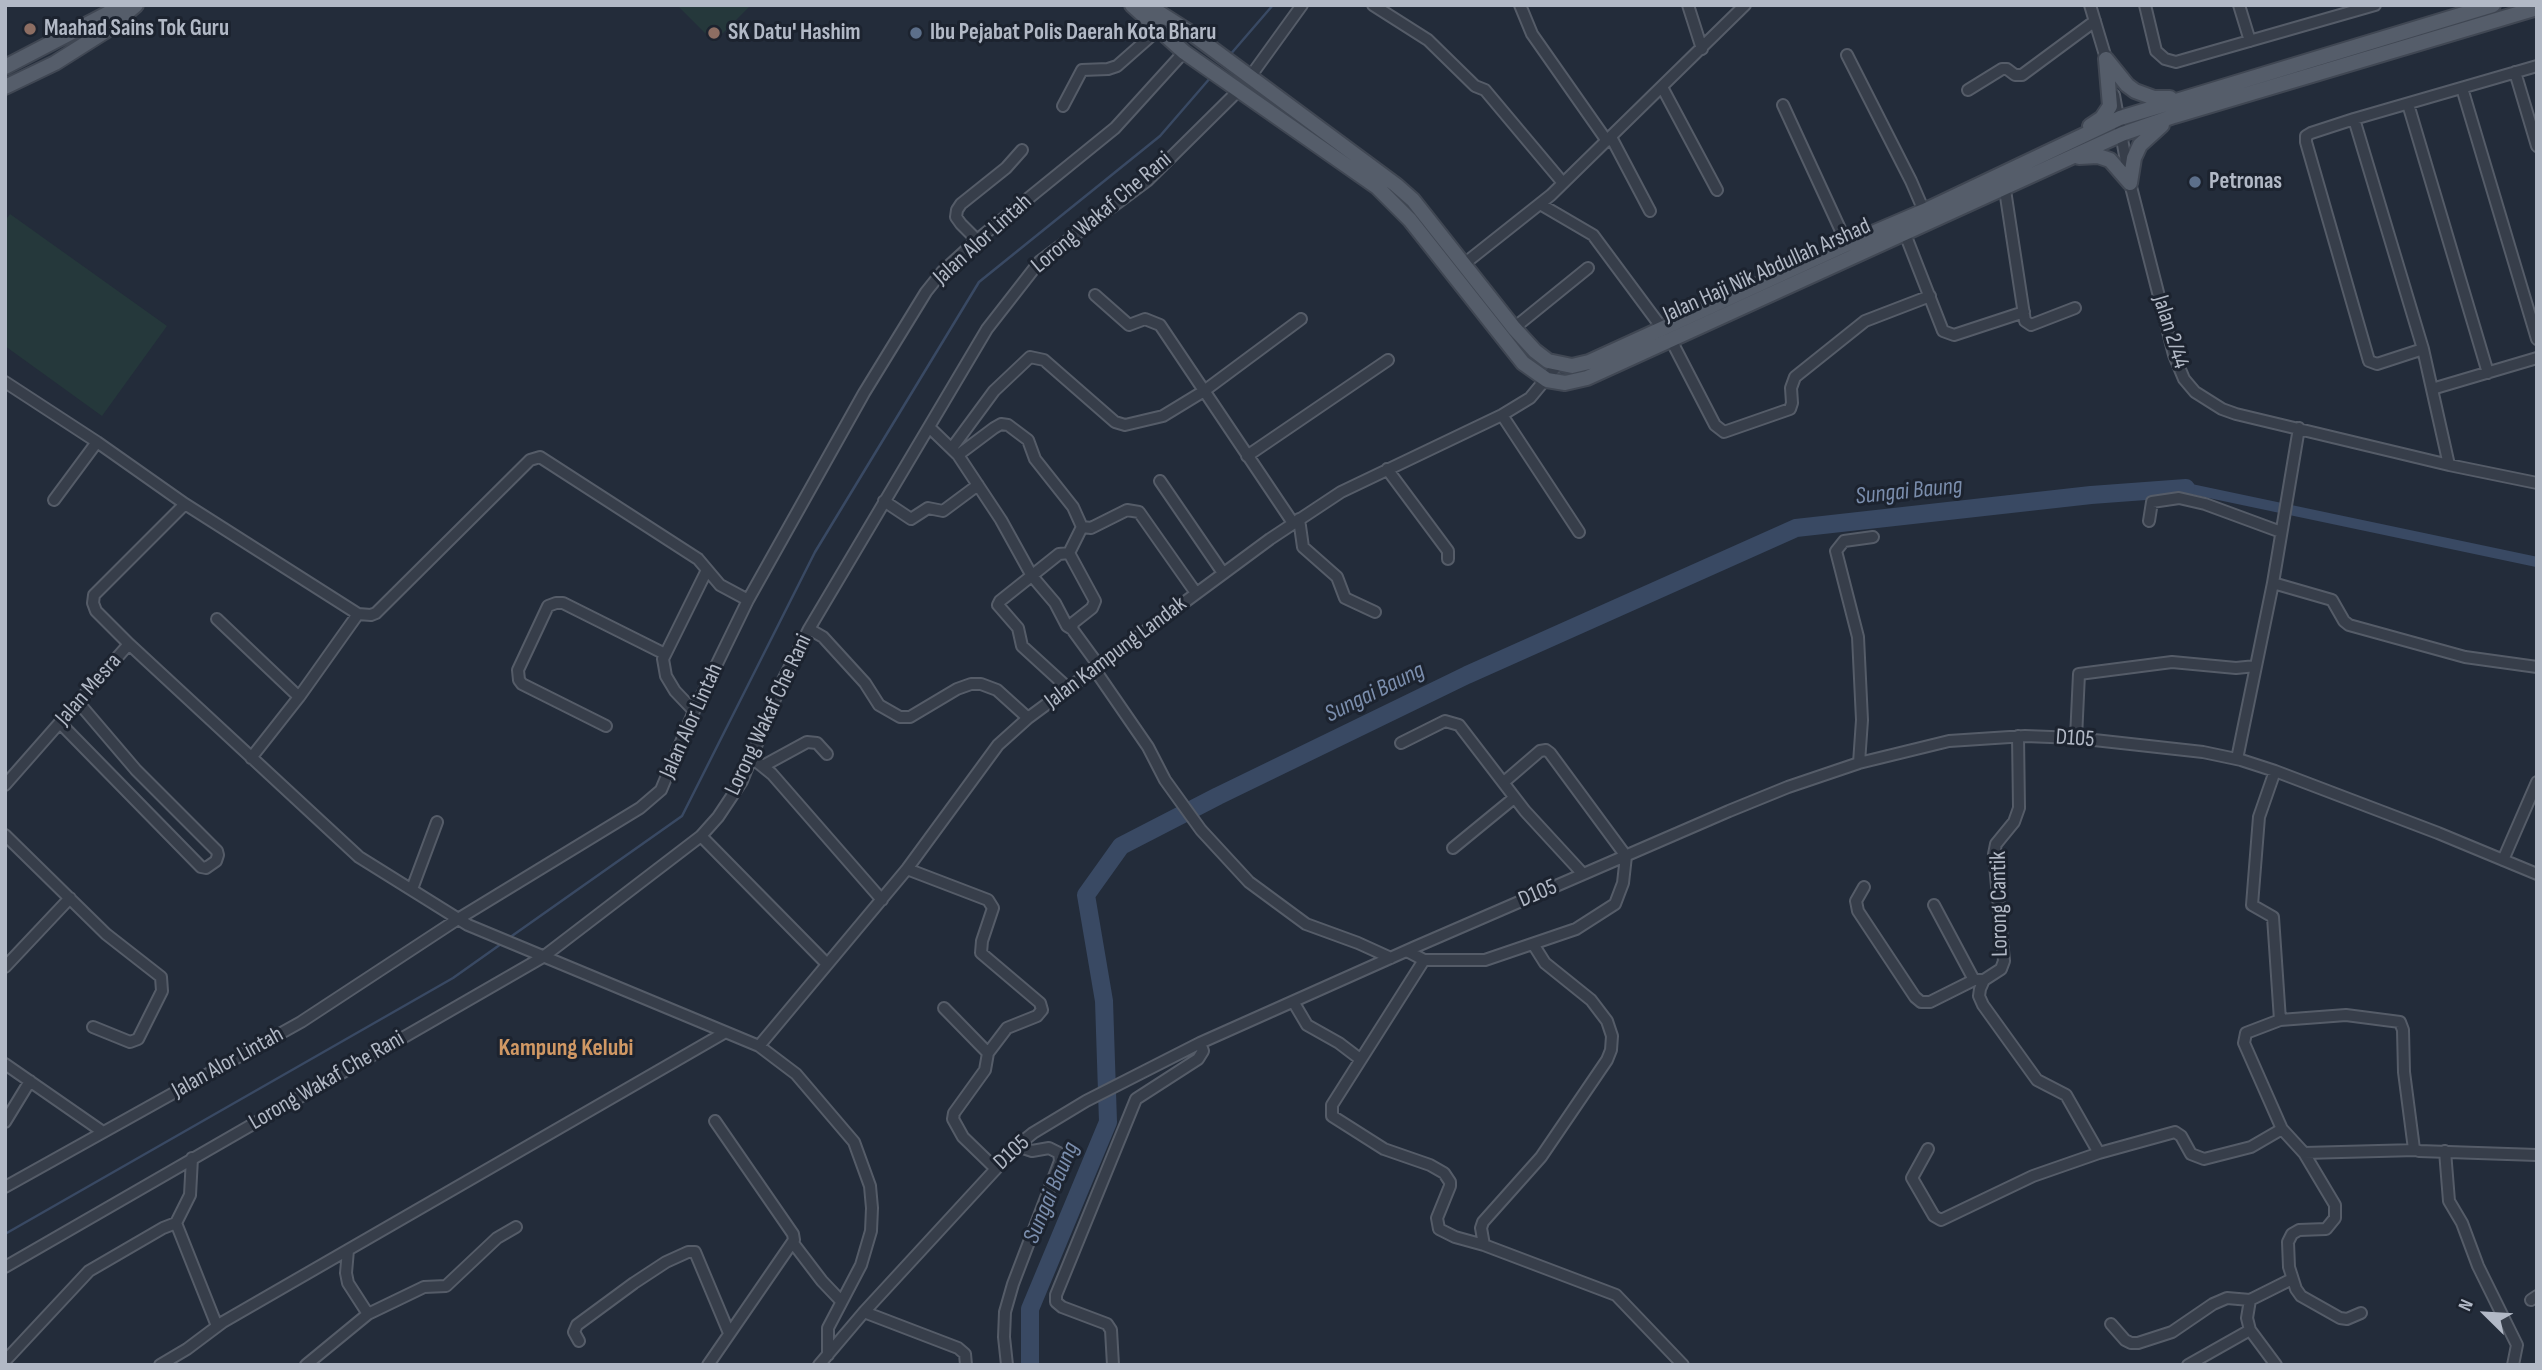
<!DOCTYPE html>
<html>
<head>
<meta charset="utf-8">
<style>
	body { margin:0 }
	#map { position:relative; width:2542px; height:1370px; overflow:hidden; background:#232c3a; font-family:"Sofia Sans Condensed",sans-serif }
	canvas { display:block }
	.frame { position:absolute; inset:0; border:7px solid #b2b9c6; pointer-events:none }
	.north { position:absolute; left:2451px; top:1279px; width:70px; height:70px; -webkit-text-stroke:5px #1c232f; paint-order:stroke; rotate:294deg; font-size:19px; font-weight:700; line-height:28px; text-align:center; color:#b2b9c6 }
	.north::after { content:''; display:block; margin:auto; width:24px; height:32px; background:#b2b9c6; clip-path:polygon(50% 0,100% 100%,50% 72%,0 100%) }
</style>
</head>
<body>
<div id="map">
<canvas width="2542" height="1370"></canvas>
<div class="frame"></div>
<div class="north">N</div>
</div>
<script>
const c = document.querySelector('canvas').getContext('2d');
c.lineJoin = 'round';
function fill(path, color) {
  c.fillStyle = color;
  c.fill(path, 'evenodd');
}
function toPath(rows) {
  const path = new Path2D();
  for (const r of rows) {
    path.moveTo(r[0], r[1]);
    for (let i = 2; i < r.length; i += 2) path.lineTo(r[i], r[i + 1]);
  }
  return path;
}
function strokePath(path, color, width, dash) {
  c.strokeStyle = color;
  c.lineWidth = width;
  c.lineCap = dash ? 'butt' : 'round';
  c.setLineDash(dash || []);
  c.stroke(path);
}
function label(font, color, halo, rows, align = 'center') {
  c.font = font + ' "Sofia Sans Condensed",sans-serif';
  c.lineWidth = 6;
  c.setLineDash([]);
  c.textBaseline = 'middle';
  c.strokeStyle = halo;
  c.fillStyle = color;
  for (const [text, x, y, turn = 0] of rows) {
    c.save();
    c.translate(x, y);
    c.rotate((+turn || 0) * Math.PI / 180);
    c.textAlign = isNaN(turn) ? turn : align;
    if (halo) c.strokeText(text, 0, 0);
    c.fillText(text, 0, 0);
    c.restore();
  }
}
fill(toPath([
	[677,5,751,5,714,42],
	[10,214,167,326,102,416,5,346,5,221]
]), '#25383b');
strokePath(toPath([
	[1229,56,1273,5],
	[509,938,682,816,815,552,979,282,1160,136,1211,77],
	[5,1234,453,978,501,944]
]), '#394963', 2.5);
strokePath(toPath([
	[2186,488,2537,562]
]), '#394963', 10);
strokePath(toPath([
	[1030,1365,1030,1309,1108,1122,1104,1001,1086,895,1121,846,1218,796,1467,675,1796,528,2091,495,2186,488]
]), '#394963', 18);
const minor = toPath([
	[1373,5,1428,40,1475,86,1485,90,1563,183],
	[1520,5,1532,34,1607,141],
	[1688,5,1702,49],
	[2090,5,2108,65],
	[2145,5,2156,51,2165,59,2176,62,2375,5],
	[2239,5,2250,41],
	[1847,55,1911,181,1924,211],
	[2515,72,2537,146],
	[1250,77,1302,5],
	[1662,87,1717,190],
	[2462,88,2537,339],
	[1968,90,2002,69,2007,69,2015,75,2022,75,2095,21],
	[2114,95,2130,183,2174,355,2184,379,2195,392,2222,409,2236,414,2449,465,2537,483],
	[2408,104,2488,373],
	[1783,105,1847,244],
	[1063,106,1082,70,1108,69,1117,66,1159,29],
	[2354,119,2423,349,2449,465],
	[1611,137,1650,211],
	[2005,190,2025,321,2031,325,2075,308],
	[1540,204,1593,235,1662,328],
	[1905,234,1943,331,1954,335,2024,312],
	[977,240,961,224,956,217,957,210,961,204,1006,168,1022,150],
	[1464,264,1551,195,1745,5],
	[1095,295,1129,325,1145,319,1160,325,1293,523],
	[1514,328,1588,268],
	[1671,340,1715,425,1724,432,1790,409,1792,403,1791,388,1795,377,1865,321,1930,296],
	[2423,349,2377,364,2369,361,2306,142,2306,136,2311,133,2354,119,2537,66],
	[5,382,97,442,185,504,358,614,371,615,376,613,530,460,540,457,698,559,720,585,748,600],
	[2432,389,2537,358],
	[1502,415,1579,532],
	[929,427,958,455,994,428,1001,424,1008,425,1028,440,1035,459,1073,507,1082,527,1091,528,1127,510,1139,512,1196,593],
	[952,448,994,391,1030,357,1044,360,1115,422,1125,425,1163,416,1204,391,1301,319],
	[958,455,1001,520,1032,576,1055,603,1067,626,1072,629],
	[1247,456,1388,360],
	[1387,469,1448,551,1448,559],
	[1160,481,1223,573],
	[54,500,97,442],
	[884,501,911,519,928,508,943,511,978,485],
	[1299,519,1303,547,1337,577,1345,598,1375,612],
	[2149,521,2152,502,2179,498,2205,504,2281,532],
	[1069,553,1095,601,1092,608,1073,623,1072,629,1099,666],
	[2273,583,2332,600,2344,621,2349,625,2465,657,2537,667],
	[217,619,299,697],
	[809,629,823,637,865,683,879,705,900,717,910,717,957,689,971,684,981,684,997,690,1028,718],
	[129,644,359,857,468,925,759,1046,796,1074,854,1142,870,1186,872,1208,871,1231,861,1265,828,1328,828,1355],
	[1095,670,1148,747,1165,780,1201,830,1249,882,1306,924,1358,943,1391,958],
	[1069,689,1022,646,1018,628,998,605,1000,601,1059,554,1069,553,1082,527],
	[694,711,675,691,666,676,663,659,707,570],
	[60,723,201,867,206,868,216,861,218,855,217,851,136,770,78,702],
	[606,726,522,684,519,680,518,670,548,606,556,603,563,603,665,654],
	[2018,736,2019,808,2014,822,1996,844,1994,854,2004,961,2001,969,1984,980,1980,989,1979,996,1983,1005,2037,1080,2066,1095,2099,1153,2175,1132,2181,1136,2191,1154,2204,1159,2251,1147,2282,1129],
	[2076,738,2079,674,2172,662,2236,668,2256,666],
	[1401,743,1445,721,1459,725,1525,811,1583,874],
	[751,757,772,774,882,900],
	[251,758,299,697,358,614],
	[2237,759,2273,583,2299,428],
	[1859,763,1862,720,1858,637,1836,551,1844,541,1873,537],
	[763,766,807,742,817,743,827,754],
	[2275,771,2259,817,2252,905,2273,917,2280,1020,2246,1033,2244,1043,2282,1129,2304,1153,2335,1205,2335,1218,2326,1229,2299,1230,2292,1234,2288,1242,2289,1267,2296,1289,2301,1296,2340,1318,2347,1319,2361,1313],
	[5,785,129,644,96,611,93,603,94,595,185,504],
	[5,835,106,934,161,977,162,991,138,1039,130,1042,93,1027],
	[701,836,826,963],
	[1453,848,1514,798],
	[2503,860,2537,782],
	[907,869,988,900,993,908,982,941,981,953,1040,1003,1042,1010,1037,1016,1007,1028,988,1053],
	[1864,887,1856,901,1858,911,1915,997,1921,1002,1930,1002,1974,980,1984,980],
	[412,889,437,822],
	[1934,905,1974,980],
	[1407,951,1424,960,1485,960,1576,929,1615,904,1623,883,1626,856,1550,753,1546,750,1540,751,1504,782],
	[1424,960,1332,1105,1332,1116,1384,1149,1430,1165,1444,1173,1450,1182,1450,1186,1437,1218,1439,1229,1455,1237,1484,1245,1616,1295,1683,1365],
	[5,967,70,898],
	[1294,1003,1307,1025,1339,1043,1360,1059],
	[944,1008,988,1053,985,1070,954,1113,953,1119,963,1137,995,1168],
	[2280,1020,2346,1015,2400,1022,2403,1030,2404,1072,2414,1149,2419,1151,2537,1155],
	[759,1046,907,869,998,745,1028,718,1270,539,1341,492,1502,415,1530,398,1559,363],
	[5,1064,103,1132],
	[5,1122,30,1081],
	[1928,1149,1912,1178,1934,1216,1941,1220,2033,1176,2099,1153],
	[2445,1151,2449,1201,2462,1223,2478,1266,2517,1345,2513,1365],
	[2304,1153,2416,1150],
	[5,1187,301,1022,458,919,640,808,661,790,694,711,748,600,864,393,926,292,942,272,977,240,1115,128,1184,52],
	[176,1223,190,1195,192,1158],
	[793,1243,822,1281,841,1301],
	[1484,1245,1481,1228,1483,1222,1541,1157,1607,1060,1611,1050,1612,1036,1607,1021,1591,1000,1545,963,1533,944],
	[348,1250,346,1273,348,1283,368,1314],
	[5,1267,543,957,701,836,718,817,742,781,782,682,809,629,987,329,1040,261,1147,181,1238,91],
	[2531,1300,2537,1296],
	[864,1312,958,1348,965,1354,966,1365],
	[2111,1324,2125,1340,2131,1343,2138,1343,2172,1332,2213,1304,2227,1298,2250,1300],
	[2250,1330,2247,1318,2250,1300,2292,1279],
	[579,1341,574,1332,577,1325,634,1283,666,1262,688,1252,695,1252,729,1333],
	[5,1361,89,1271,163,1228,176,1223,217,1326],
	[160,1365,187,1349,223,1322,724,1033],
	[306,1365,368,1314,424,1287,446,1286,497,1238,516,1227],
	[708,1365,794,1240,793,1234,715,1121],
	[819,1365,864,1312,1017,1146,1033,1133,1086,1101,1200,1043,1415,947,1729,811,1788,787,1859,763,1949,741,2025,736,2076,738,2203,752,2241,760,2275,771,2438,833,2537,874],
	[1007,1365,1004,1337,1005,1312,1013,1284,1060,1161,1059,1153,1049,1148,1032,1151,1017,1146],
	[1113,1365,1111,1330,1107,1324,1062,1307,1056,1302,1056,1295,1136,1099,1198,1059,1203,1051,1200,1043],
	[2188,1365,2250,1330,2276,1365]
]);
const major = toPath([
	[1132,5,1184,52,1377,187,1410,220,1523,363,1547,380,1565,383,1587,378,2122,134,2174,116,2537,8],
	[1147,5,1191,33,1396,185,1413,200,1514,328,1535,351,1548,361,1572,366,1589,362,1847,244,1924,211,2120,118,2493,5],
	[2106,59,2127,85,2135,91,2154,98,2170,98],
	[5,67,124,5],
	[5,87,55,63,104,32,136,5],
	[2090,126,2102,118,2110,106,2106,59],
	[2079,157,2098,156,2110,160,2130,183],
	[2130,183,2134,158,2140,145,2162,125]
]);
strokePath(minor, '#555c68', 14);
strokePath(major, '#404753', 18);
strokePath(minor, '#373e4a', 10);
strokePath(major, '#555d6a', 14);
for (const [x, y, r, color] of [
	[30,29,7,"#8d6e63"],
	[714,33,7,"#8d6e63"],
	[916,33,7,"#5c6f8a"],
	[2195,182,7,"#5c6f8a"]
]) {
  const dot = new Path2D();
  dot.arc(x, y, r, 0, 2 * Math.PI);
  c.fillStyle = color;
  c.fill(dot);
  strokePath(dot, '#1c232f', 2.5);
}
label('bold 23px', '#b2b9c6', '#1c232f', [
	["Maahad Sains Tok Guru",44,29],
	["SK Datu' Hashim",728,33],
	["Ibu Pejabat Polis Daerah Kota Bharu",930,33],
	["Petronas",2209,182]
], 'left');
label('23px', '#b2b9c6', '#1c232f', [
	["Lorong Wakaf Che Rani",1102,213,-40],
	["Jalan Alor Lintah",983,240,-42],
	["Jalan Haji Nik Abdullah Arshad",1767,271,-24],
	["Jalan 2/44",2170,332,73],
	["Jalan Kampung Landak",1116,653,-37],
	["Jalan Mesra",89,690,-49],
	["Lorong Wakaf Che Rani",769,715,-65],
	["Jalan Alor Lintah",692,721,-66],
	["D105",2075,739,4],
	["D105",1538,894,-23],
	["Lorong Cantik",2000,904,-91],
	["Jalan Alor Lintah",228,1063,-29],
	["Lorong Wakaf Che Rani",327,1081,-30],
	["D105",1012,1153,-43]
]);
label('italic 24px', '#7b8ead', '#1c232f', [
	["Sungai Baung",1909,492,-6],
	["Sungai Baung",1375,693,-26],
	["Sungai Baung",1052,1193,-67]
]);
label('bold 24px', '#d09864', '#1c232f', [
	["Kampung Kelubi",566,1049]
]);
</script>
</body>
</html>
